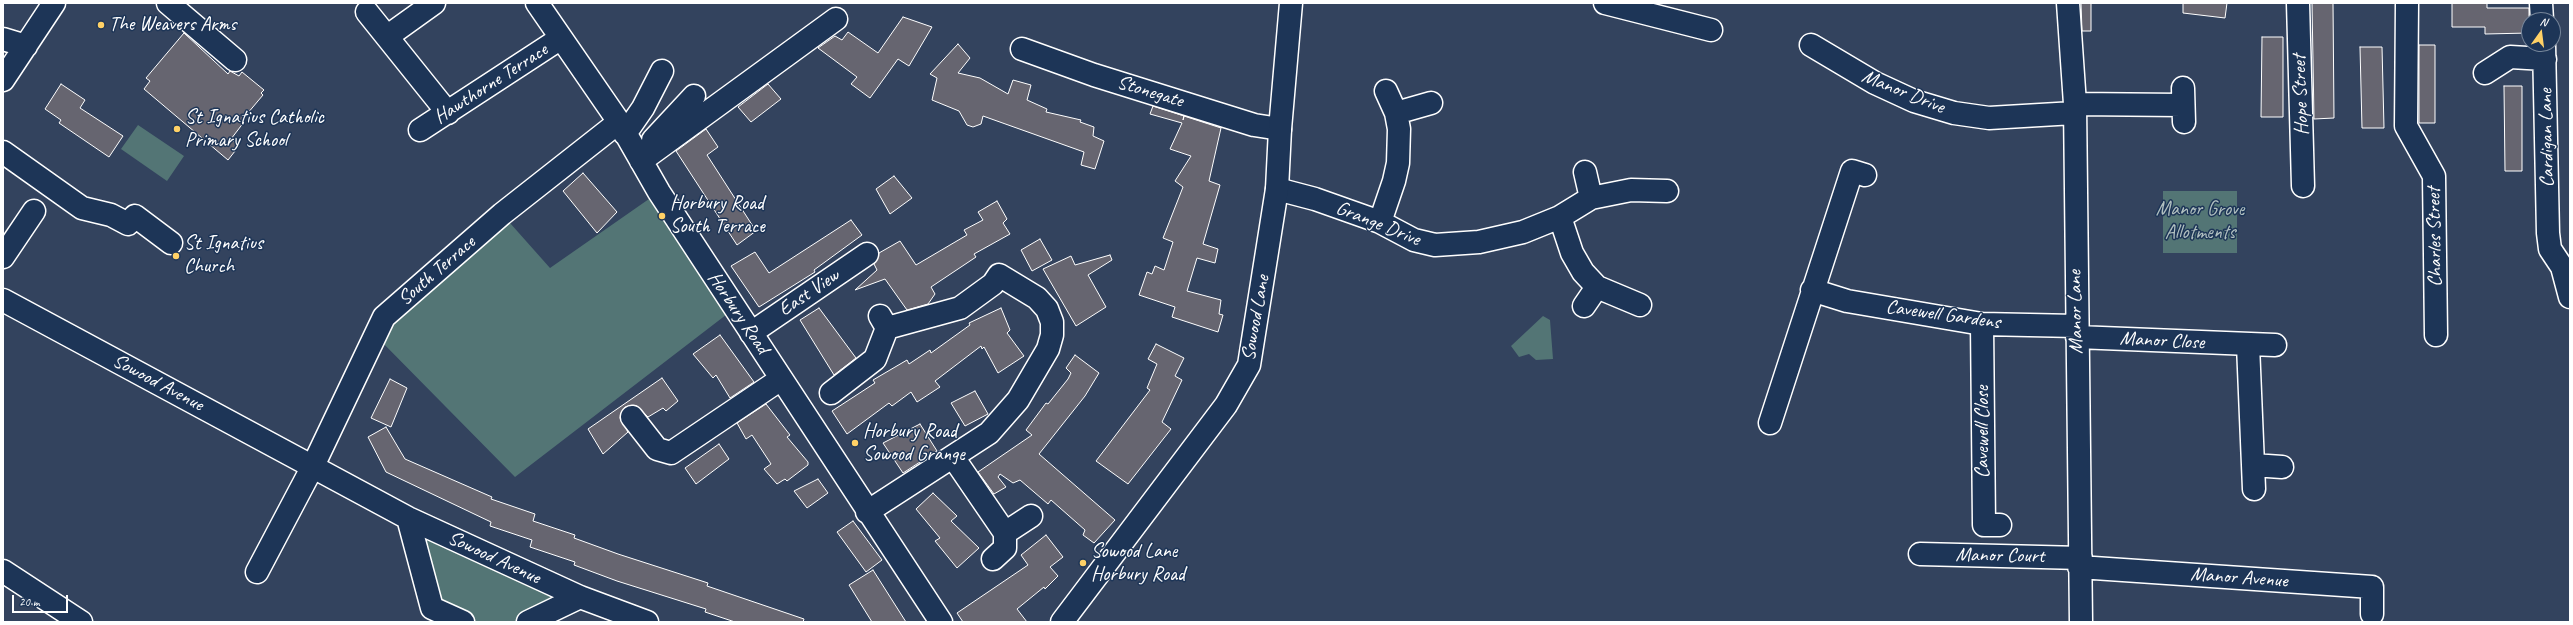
<!DOCTYPE html>
<html>
<head>
<meta charset="utf-8">
<style>
	body { margin:0 }
	#map { position:relative; width:2573px; height:625px; overflow:hidden; background:#33435e; font-family:Caveat,sans-serif }
	canvas { display:block }
	.frame { position:absolute; inset:0; border:4px solid #fff; pointer-events:none }
	.north { position:absolute; left:2521px; top:12px; width:40px; height:40px; box-sizing:border-box; background:#1d3557; border:1px solid #77869a; border-radius:50%; rotate:14deg; font-size:11px; font-weight:700; line-height:16px; text-align:center; color:#fff }
	.north::after { content:''; display:block; margin:auto; width:14px; height:18px; background:#ffd166; clip-path:polygon(50% 0,100% 100%,50% 72%,0 100%) }
	.scale { position:absolute; left:12px; top:595px; width:56px; height:18px; box-sizing:border-box; border:2px solid #fff; border-top:0; padding-left:5px; font-size:12px; line-height:14px; white-space:nowrap; color:#fff; -webkit-text-stroke:3px #1d3557; paint-order:stroke }
</style>
</head>
<body>
<div id="map">
<canvas width="2573" height="625"></canvas>
<div class="frame"></div>
<div class="north">N</div>
<div class="scale">20 m</div>
</div>
<script>
const c = document.querySelector('canvas').getContext('2d');
c.lineJoin = 'round';
function fill(path, color) {
  c.fillStyle = color;
  c.fill(path, 'evenodd');
}
function toPath(rows) {
  const path = new Path2D();
  for (const r of rows) {
    path.moveTo(r[0], r[1]);
    for (let i = 2; i < r.length; i += 2) path.lineTo(r[i], r[i + 1]);
  }
  return path;
}
function strokePath(path, color, width, dash) {
  c.strokeStyle = color;
  c.lineWidth = width;
  c.lineCap = dash ? 'butt' : 'round';
  c.setLineDash(dash || []);
  c.stroke(path);
}
function label(font, color, halo, rows, align = 'center') {
  c.font = font + ' Caveat,sans-serif';
  c.lineWidth = 3;
  c.setLineDash([]);
  c.textBaseline = 'middle';
  c.strokeStyle = halo;
  c.fillStyle = color;
  for (const [text, x, y, turn = 0] of rows) {
    c.save();
    c.translate(x, y);
    c.rotate((+turn || 0) * Math.PI / 180);
    c.textAlign = isNaN(turn) ? turn : align;
    if (halo) c.strokeText(text, 0, 0);
    c.fillText(text, 0, 0);
    c.restore();
  }
}
fill(toPath([
	[138,125,184,156,167,181,121,149],
	[2163,191,2237,191,2237,253,2163,253],
	[659,192,735,308,515,477,375,335,502,214,550,268],
	[1543,316,1550,320,1553,359,1536,360,1529,354,1519,357,1511,346],
	[408,518,580,597,528,622,463,622,432,608]
]), '#537575');
const building = toPath([
	[2081,3,2091,3,2091,31,2082,31,2081,3],
	[2183,3,2227,3,2225,18,2183,13,2183,3],
	[2312,3,2333,3,2334,118,2314,119,2312,3],
	[2452,3,2487,3,2487,8,2529,8,2529,33,2485,34,2485,27,2452,27,2452,3],
	[903,17,932,27,909,66,898,59,870,98,851,84,857,77,818,48,835,36,842,40,848,32,878,53,903,17],
	[184,33,228,74,230,71,239,76,242,72,264,90,261,93,263,95,242,120,244,122,231,139,239,146,228,160,144,89,150,81,146,78,184,33],
	[2262,37,2283,37,2283,117,2261,117,2262,37],
	[958,44,970,58,958,73,980,78,1008,94,1013,80,1031,85,1027,100,1047,109,1046,112,1081,120,1080,122,1094,127,1093,136,1104,141,1095,169,1081,165,1084,152,983,116,981,124,973,127,967,125,959,111,932,100,937,78,930,74,958,44],
	[2419,45,2435,45,2435,123,2419,123,2419,45],
	[2360,47,2382,47,2384,128,2362,128,2360,47],
	[61,84,85,100,80,108,123,136,109,157,59,123,61,120,45,109,61,84],
	[768,84,781,99,751,122,738,107,768,84],
	[2504,86,2522,86,2522,171,2505,171,2504,86],
	[1153,106,1184,116,1183,120,1184,116,1221,128,1209,181,1220,185,1203,244,1218,249,1215,263,1197,258,1187,291,1221,300,1219,314,1223,315,1218,332,1172,317,1175,307,1139,295,1147,272,1152,274,1155,266,1164,270,1173,242,1163,238,1183,187,1175,181,1191,156,1170,149,1182,123,1150,114,1153,106],
	[706,129,718,147,707,155,756,231,737,245,676,151,706,129],
	[583,173,617,212,597,233,563,191,583,173],
	[894,176,912,198,890,214,876,189,894,176],
	[997,201,1007,219,1003,223,1010,234,974,254,976,257,931,287,935,294,928,304,907,310,885,279,855,290,877,270,874,264,879,253,900,241,916,265,967,235,964,230,983,220,978,212,997,201],
	[851,220,862,235,814,270,815,272,759,307,731,266,755,252,769,273,851,220],
	[1040,239,1052,260,1032,271,1021,250,1040,239],
	[1110,255,1112,260,1088,275,1106,307,1076,326,1043,269,1071,256,1075,265,1110,255],
	[819,308,856,358,834,375,800,320,819,308],
	[1001,308,1010,330,1007,333,1024,356,998,373,984,347,982,349,981,346,935,381,940,387,917,402,911,392,892,406,889,403,847,434,832,411,875,383,873,380,907,360,909,364,930,350,931,353,970,325,969,323,1001,308],
	[720,335,754,382,730,398,716,375,713,378,693,354,720,335],
	[1156,344,1184,358,1175,376,1182,380,1162,422,1171,429,1128,484,1096,461,1150,390,1147,388,1157,364,1148,359,1156,344],
	[1075,355,1099,373,1085,396,1039,454,1115,520,1094,543,1083,535,1085,530,1051,500,1048,504,1020,480,1013,483,1000,474,998,477,1006,487,994,494,978,472,1032,435,1026,430,1046,403,1048,404,1068,379,1071,373,1066,368,1075,355],
	[662,378,678,401,666,411,663,408,648,417,637,406,625,407,620,418,628,432,603,454,588,429,662,378],
	[390,379,407,388,391,427,371,418,390,379],
	[975,391,988,414,965,426,951,403,975,391],
	[766,404,790,435,787,437,808,462,808,465,787,481,785,479,777,484,764,469,771,464,752,435,746,439,737,423,766,404],
	[920,424,937,451,903,473,883,443,920,424],
	[386,427,405,459,492,497,491,499,535,514,533,521,575,535,574,538,618,554,708,583,707,586,804,619,803,622,735,622,705,612,706,609,617,581,574,565,575,562,530,547,532,540,490,526,491,522,386,472,368,437,386,427],
	[719,444,729,459,696,484,685,468,719,444],
	[818,479,828,493,807,508,794,491,818,479],
	[933,493,957,516,951,521,979,548,957,568,935,541,940,538,916,509,933,493],
	[853,521,882,560,866,572,837,532,853,521],
	[1046,535,1063,557,1050,567,1058,576,1045,589,1044,587,1017,609,1027,622,963,622,957,613,1028,565,1021,555,1046,535],
	[873,570,906,622,872,622,849,585,873,570]
]);
fill(building, '#666570');
strokePath(building, '#fff', 1);
const minor = toPath([
	[168,3,235,60],
	[537,3,619,122,659,192,941,622],
	[1605,3,1711,30],
	[2068,3,2075,104,2081,622],
	[2298,3,2303,186],
	[2407,3,2406,126,2434,176,2436,335],
	[2541,3,2542,20],
	[367,12,448,113],
	[388,36,434,3],
	[3,39,26,46],
	[2544,44,2548,233,2550,249,2562,267,2570,297],
	[1811,45,1875,83,1914,101,1954,113,1989,118,2074,113],
	[1022,49,1094,75,1254,125,1280,129],
	[2485,73,2510,57,2545,59],
	[3,80,54,3],
	[2183,88,2184,122],
	[2075,104,2182,105],
	[1396,113,1431,103],
	[420,130,561,38],
	[625,134,643,108,662,71],
	[653,140,694,96],
	[3,152,82,208,111,215,128,224,135,216,171,243],
	[641,161,836,19],
	[1585,172,1591,198],
	[1277,189,1315,199,1380,222,1414,240,1435,245,1479,242,1523,232,1560,217,1591,198,1631,190,1667,191],
	[1560,217,1572,253,1583,272,1597,287,1640,305],
	[1380,222,1394,181,1398,163,1399,129,1396,113,1386,91],
	[3,257,34,211],
	[1812,290,1847,301,1982,324,2076,326],
	[3,300,408,518,580,597,647,622],
	[1584,306,1597,287],
	[1982,324,1984,525,2000,525],
	[751,333,867,254],
	[2077,337,2275,345],
	[2248,345,2254,489],
	[831,393,875,359,887,328,880,316],
	[632,417,657,449,671,453,781,379],
	[1770,423,1852,171,1865,175],
	[953,457,1005,533,1031,516],
	[2253,465,2282,467],
	[867,512,989,433,1018,400,1048,349,1052,335,1052,322,1047,309,1037,298,999,275,993,284,960,308,887,328],
	[408,518,432,608,463,622],
	[1920,554,2081,558],
	[993,559,1005,548,1005,533],
	[2079,567,2372,587,2372,614],
	[3,571,81,622],
	[257,572,313,466,384,317,502,214,619,122],
	[528,622,580,597]
]);
const major = toPath([
	[1062,622,1226,405,1249,365,1277,189,1280,129,1291,3]
]);
strokePath(minor, '#fff', 25);
strokePath(major, '#fff', 25);
strokePath(minor, '#1d3557', 22);
strokePath(major, '#1d3557', 22);
for (const [x, y, r, color] of [
	[101,25,4,"#ffd166"],
	[177,129,4,"#ffd166"],
	[662,216,4,"#ffd166"],
	[176,256,4,"#ffd166"],
	[855,443,4,"#ffd166"],
	[1083,563,4,"#ffd166"]
]) {
  const dot = new Path2D();
  dot.arc(x, y, r, 0, 2 * Math.PI);
  c.fillStyle = color;
  c.fill(dot);
  strokePath(dot, '#1d3557', 1.5);
}
label('20px', '#fff', '#1d3557', [
	["The Weavers Arms",109,25],
	["St Ignatius Catholic",185,118],
	["Primary School",185,141],
	["Horbury Road",670,204],
	["South Terrace",670,227],
	["St Ignatius",184,244],
	["Church",184,267],
	["Horbury Road",863,432],
	["Sowood Grange",863,455],
	["Sowood Lane",1091,552],
	["Horbury Road",1091,575]
], 'left');
label('20px', '#fff', '#1d3557', [
	["Hawthorne Terrace",491,84,-33],
	["Stonegate",1150,92,17],
	["Manor Drive",1903,92,22],
	["Hope Street",2301,95,-92],
	["Cardigan Lane",2547,138,-91],
	["Grange Drive",1378,224,22],
	["Charles Street",2435,237,-91],
	["South Terrace",437,271,-41],
	["East View",809,293,-34],
	["Manor Lane",2076,312,-91],
	["Horbury Road",738,313,56],
	["Cavewell Gardens",1943,315,8],
	["Sowood Lane",1256,318,-80],
	["Manor Close",2162,341,3],
	["Sowood Avenue",158,383,28],
	["Cavewell Close",1983,432,-90],
	["Manor Court",2000,556,1],
	["Sowood Avenue",494,558,25],
	["Manor Avenue",2239,578,4]
]);
label('20px', '#b2c1c1', '#1d3557', [
	["Manor Grove",2200,210],
	["Allotments",2200,233]
]);
</script>
</body>
</html>
